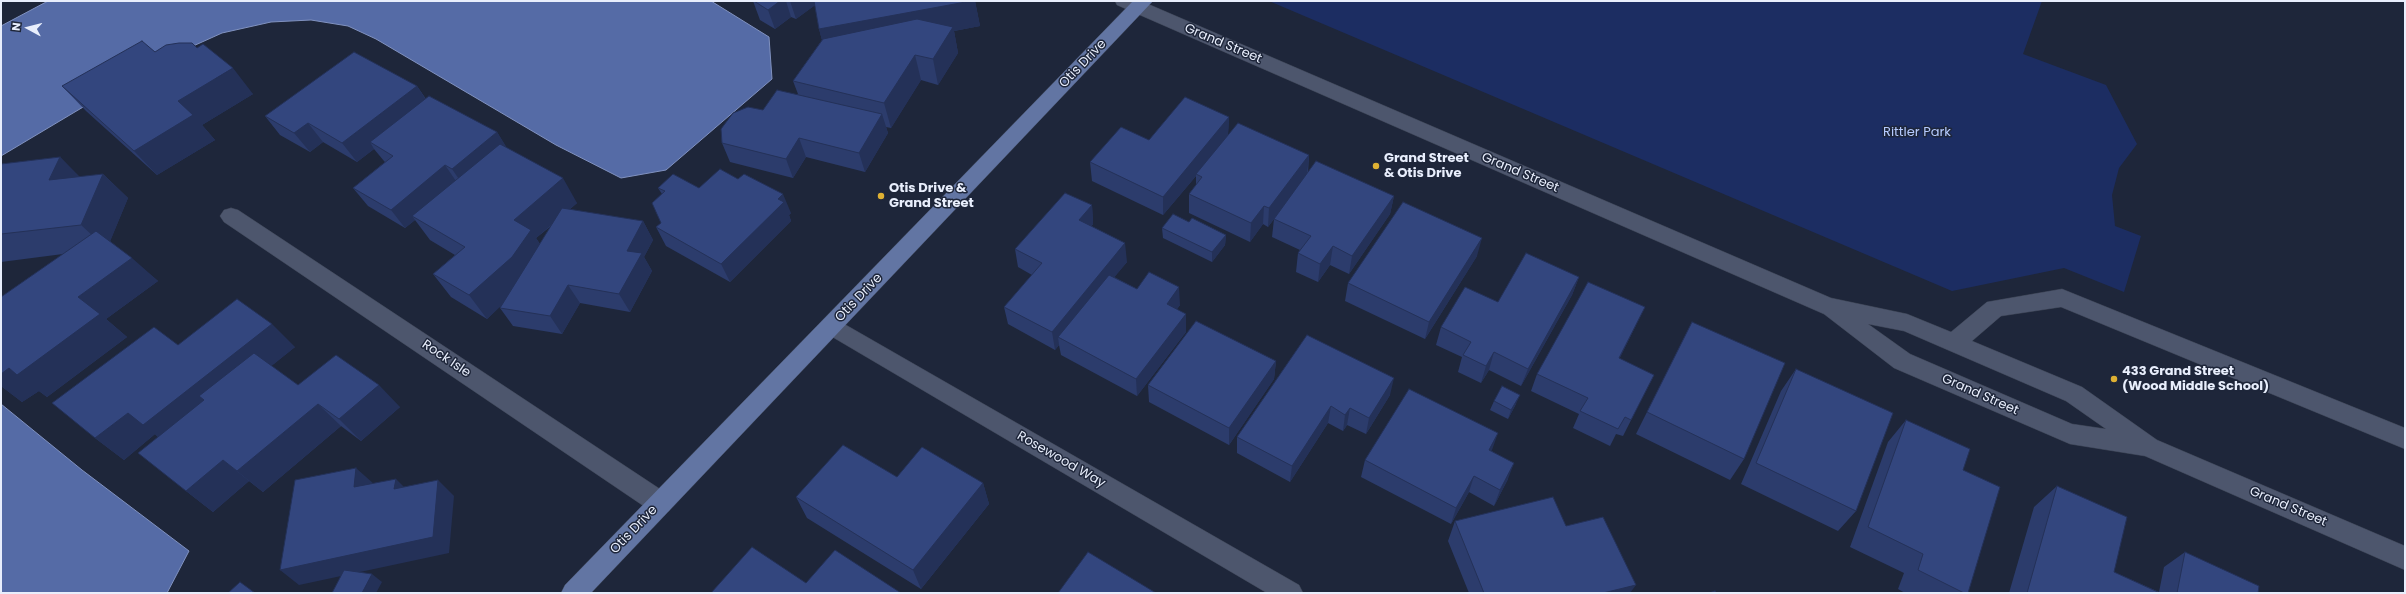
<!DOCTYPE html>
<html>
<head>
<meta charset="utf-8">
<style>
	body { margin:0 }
	#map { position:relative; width:2406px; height:594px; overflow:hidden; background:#1e263a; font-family:Poppins,sans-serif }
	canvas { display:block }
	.frame { position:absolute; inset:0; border:2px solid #e8eefc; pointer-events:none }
	.north { position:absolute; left:8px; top:8px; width:40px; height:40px; -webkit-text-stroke:3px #1e263a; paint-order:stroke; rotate:277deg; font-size:11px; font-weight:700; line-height:16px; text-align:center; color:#e8eefc }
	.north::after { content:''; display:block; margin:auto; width:14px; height:18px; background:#e8eefc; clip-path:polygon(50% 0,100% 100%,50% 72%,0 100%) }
</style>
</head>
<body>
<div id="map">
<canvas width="2406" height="594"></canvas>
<div class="frame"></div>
<div class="north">N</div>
</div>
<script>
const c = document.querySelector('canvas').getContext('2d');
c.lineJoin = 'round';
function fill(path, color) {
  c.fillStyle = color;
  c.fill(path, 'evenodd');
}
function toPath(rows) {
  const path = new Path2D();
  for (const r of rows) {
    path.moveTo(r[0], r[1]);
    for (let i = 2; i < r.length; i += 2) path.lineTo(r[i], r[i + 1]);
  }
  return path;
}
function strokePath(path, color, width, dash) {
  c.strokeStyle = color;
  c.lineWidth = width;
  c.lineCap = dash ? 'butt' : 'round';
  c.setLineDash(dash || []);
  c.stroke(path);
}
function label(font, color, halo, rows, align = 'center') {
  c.font = font + ' Poppins,sans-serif';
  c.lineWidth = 3;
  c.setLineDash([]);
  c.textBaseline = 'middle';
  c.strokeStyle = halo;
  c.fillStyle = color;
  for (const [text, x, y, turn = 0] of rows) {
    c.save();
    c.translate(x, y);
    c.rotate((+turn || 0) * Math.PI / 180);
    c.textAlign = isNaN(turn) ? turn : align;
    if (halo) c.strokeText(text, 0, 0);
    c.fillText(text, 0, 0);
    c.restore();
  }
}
fill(toPath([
	[1269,1,2042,1,2023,54,2106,85,2137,144,2119,168,2112,195,2115,226,2141,236,2124,292,2064,268,1952,291]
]), '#1c2d62');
const water = toPath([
	[48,1,711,1,769,37,772,79,666,170,621,178,556,145,376,39,348,26,311,20,271,22,222,33,162,60,1,156,1,26,48,1],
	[1,404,82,470,189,551,167,593,1,593,1,404]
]);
fill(water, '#556ba6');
strokePath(water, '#8192c0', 1);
const minor = toPath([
	[1115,1,1141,1,1831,298,1907,314,1951,332,1987,302,2062,289,2405,428,2405,449,2061,307,2001,316,1972,341,2082,387,2157,440,2405,546,2405,570,2145,456,2070,444,1894,368,1824,314,1117,5,1115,1],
	[1868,324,1904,331,2066,401,2106,429,2072,424,1910,354,1868,324],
	[231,208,238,210,669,495,672,503,669,511,660,514,651,511,224,222,220,216,224,210,231,208],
	[832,317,1299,585,1303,593,1267,593,824,332,821,326,824,320,832,317]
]);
const major = toPath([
	[1133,1,1153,1,591,593,561,593,565,585,1133,1]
]);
strokePath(minor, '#394051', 1);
strokePath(major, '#394051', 1);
fill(minor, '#4d566d');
fill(major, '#6275a3');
fill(toPath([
	[753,1,975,1,980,26,954,31,958,53,938,85,921,80,891,128,886,127,888,133,865,172,806,157,793,178,730,162,722,143,763,110,798,94,793,81,822,40,819,29,815,5,796,19,791,17,775,29,760,20],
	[155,52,253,94,202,125,215,140,157,175,86,111,62,86],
	[417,86,426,99,497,132,506,147,577,203,569,210,643,221,653,240,644,257,652,271,630,312,580,303,562,334,513,326,500,308,501,305,487,319,451,297,433,274,455,255,430,240,415,220,405,228,368,206,353,188,385,162,384,161,374,149,357,162,323,142,310,152,280,135,265,116],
	[551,226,540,244,536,238],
	[1229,117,1228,134,1309,155,1308,173,1394,196,1390,214,1349,274,1330,265,1318,282,1296,272,1298,253,1300,250,1272,237,1274,219,1268,227,1263,224,1250,242,1189,213,1189,194,1196,185,1196,176,1163,215,1092,181,1090,162,1149,140],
	[60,157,79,177,103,174,128,198,110,241,158,281,106,319,127,337,47,397,39,391,22,402,1,386,1,297,63,254,1,262,1,164],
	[658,188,699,188,791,213,789,215,791,221,730,282,666,246,656,227,661,223,662,194],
	[1092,205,1093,224,1091,227,1127,262,1114,277,1137,289,1180,305,1177,309,1186,332,1137,396,1061,355,1059,345,1055,350,1008,324,1004,307,1032,275,1018,267,1015,249],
	[1189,222,1226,235,1225,245,1212,262,1163,238,1162,228],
	[1477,256,1425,339,1345,301,1348,283],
	[1579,277,1572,295,1521,386,1489,370,1481,383,1458,372,1462,357,1436,345,1441,327,1498,302],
	[1692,322,1744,459,1730,480,1636,434],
	[1636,325,1619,359,1654,375,1623,436,1616,434,1610,446,1573,428,1579,414,1531,391,1537,374],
	[1307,335,1390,395,1366,434,1347,425,1343,431,1328,423,1290,482,1237,453,1237,437],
	[178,345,295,347,271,366,298,385,400,407,361,441,341,426,263,492,249,481,213,512,186,491,158,437,155,434,124,460,95,438],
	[1276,361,1274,379,1229,445,1149,402,1148,385],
	[1796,369,1856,511,1838,531,1741,484,1781,391],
	[1494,401,1516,404,1508,419,1490,410],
	[1906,420,1963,470,1968,593,1905,593,1898,589,1904,573,1850,547,1888,442],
	[1492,451,1508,479,1494,506,1469,492,1451,524,1361,477,1365,460],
	[897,477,983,483,989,504,921,589,807,518,796,497],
	[2057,486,2114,572,2159,592,2164,567,2185,552,2258,593,2009,593,2034,507],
	[1455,521,1566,526,1630,593,1469,593,1448,541]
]), '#2c3c6c');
fill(toPath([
	[780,1,786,1,791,17,775,29,768,10],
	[790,1,821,1,796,19],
	[971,1,975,1,980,26,954,31,958,53,938,85,933,59,950,31,826,55,819,29],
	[915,55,921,80,891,128,884,103],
	[233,68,253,94,202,125,215,140,157,175,134,151,178,101],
	[417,86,430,106,370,142,374,149,357,162,342,143],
	[882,114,888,133,865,172,859,153],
	[1229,117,1228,136,1196,174,1196,176,1163,215,1163,197],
	[308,123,323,142,310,152,294,133],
	[497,132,509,151,465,188,452,169],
	[799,138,806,157,793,178,786,159],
	[1309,155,1307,174,1268,227,1269,208],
	[60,157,85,182,49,180],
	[445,165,458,184,412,216,415,220,405,228,391,210],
	[103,174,128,198,107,249,81,225],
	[563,178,577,203,536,238,546,254,528,281,487,319,469,295,514,220],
	[783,194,791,213,789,215,791,221,730,282,721,264,778,199],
	[1394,196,1390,214,1349,274,1352,256],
	[1092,205,1093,224,1081,239,1079,220],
	[1264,206,1263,224,1250,242,1251,223],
	[643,221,653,240,644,257,652,271,630,312,619,294,627,251],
	[1226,235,1225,245,1212,262,1212,252],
	[1482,238,1477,256,1425,339,1429,322],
	[1125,243,1127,262,1063,340,1058,337,1059,345,1055,350,1052,332],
	[1333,246,1330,265,1318,282,1320,264],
	[132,258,158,281,106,319,127,337,47,397,39,391,22,402,1,386,1,374,78,297],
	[1579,277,1572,295,1521,386,1528,369],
	[568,285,580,303,562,334,550,316],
	[1179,287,1180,305,1167,322,1167,304],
	[1645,307,1636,325,1611,376,1619,358],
	[1186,314,1186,332,1137,396,1136,379],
	[272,324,295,347,216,411,199,396,215,411,171,447,155,434,124,460,95,438,128,413],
	[1494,352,1489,370,1481,383,1486,366],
	[1276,361,1274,379,1229,445,1229,428],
	[1394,378,1390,395,1366,434,1369,418],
	[379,385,400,407,361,441,339,419],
	[1520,395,1516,404,1508,419,1511,410],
	[318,404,341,426,263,492,237,471],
	[1331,406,1328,423,1290,482,1292,466],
	[1350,408,1347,425,1343,431,1345,415],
	[1498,433,1492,450,1483,466,1489,450],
	[223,460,249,481,213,512,186,491],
	[1514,463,1508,479,1494,506,1500,490],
	[356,468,374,484,354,487],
	[1474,476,1469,492,1451,524,1456,508],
	[396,479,412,495,394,489],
	[438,480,454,496,449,553,299,585,280,570],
	[983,483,989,504,921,589,913,570],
	[372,574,382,582,376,593,362,593],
	[1636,585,1630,593,1603,593]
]), '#243158');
const building = toPath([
	[754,1,780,1,768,10,754,1],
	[814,1,971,1,819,29,814,1],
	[917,19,953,27,933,59,915,55,884,103,793,81,823,39,917,19],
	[142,41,155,52,166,45,179,43,192,43,197,48,203,44,233,68,178,101,193,115,134,151,62,86,142,41],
	[354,52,417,86,342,143,308,123,294,133,265,116,354,52],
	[777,90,882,114,859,153,799,138,786,159,722,143,721,129,733,113,748,107,763,110,777,90],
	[429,96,497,132,452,169,445,165,391,210,353,188,393,156,370,142,429,96],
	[1185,97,1229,117,1163,197,1090,162,1121,127,1149,140,1185,97],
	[1238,123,1309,155,1269,208,1264,206,1251,223,1189,194,1202,177,1196,174,1238,123],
	[500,144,563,178,514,220,531,230,512,257,469,295,433,274,465,247,412,216,500,144],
	[60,157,49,180,103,174,81,225,1,234,1,164,60,157],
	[1316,161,1394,196,1352,256,1333,246,1320,264,1298,253,1311,236,1274,219,1316,161],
	[720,169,738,179,744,174,783,194,778,199,784,202,721,264,656,227,661,223,652,203,665,191,658,188,673,174,699,188,720,169],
	[1065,193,1092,205,1079,220,1125,243,1052,332,1004,307,1042,263,1015,249,1065,193],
	[1403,202,1482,238,1429,322,1348,283,1403,202],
	[562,208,643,221,627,251,642,253,619,294,568,285,550,316,500,308,562,208],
	[1173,214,1189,222,1192,218,1226,235,1212,252,1162,228,1173,214],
	[96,231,132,258,78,297,100,314,17,375,9,368,1,374,1,297,96,231],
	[1526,253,1579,277,1528,369,1494,352,1486,366,1463,355,1471,342,1441,327,1465,287,1498,302,1526,253],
	[1149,272,1179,287,1167,304,1186,314,1136,379,1058,337,1109,275,1137,289,1149,272],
	[1588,282,1645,307,1619,358,1654,375,1631,420,1625,417,1618,429,1580,411,1588,398,1537,374,1588,282],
	[237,299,272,324,143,425,128,413,95,438,52,403,154,327,178,345,237,299],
	[1196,321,1276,361,1229,428,1148,385,1196,321],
	[1692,322,1785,363,1744,459,1647,412,1692,322],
	[1307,335,1394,378,1369,418,1350,408,1345,415,1331,406,1292,466,1237,437,1307,335],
	[254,353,298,385,336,355,379,385,339,419,318,404,237,471,223,460,186,491,138,453,204,400,199,396,254,353],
	[1796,369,1893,413,1856,511,1756,463,1796,369],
	[1502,386,1520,395,1511,410,1494,401,1502,386],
	[1409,389,1498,433,1489,450,1514,463,1500,490,1474,476,1456,508,1365,460,1409,389],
	[1906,420,1970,449,1963,470,2000,487,1968,593,1964,593,1918,570,1923,554,1868,527,1906,420],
	[843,445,897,477,922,447,983,483,913,570,796,497,843,445],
	[356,468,354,487,396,479,394,489,438,480,433,537,280,570,295,480,356,468],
	[2057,486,2127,517,2114,572,2160,593,2027,593,2057,486],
	[1553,497,1566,526,1603,517,1636,585,1603,593,1484,593,1455,521,1553,497],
	[752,547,806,583,835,550,901,593,711,593,752,547],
	[1088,552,1156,593,1058,593,1088,552],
	[2185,552,2259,586,2258,593,2177,593,2185,552],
	[344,570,372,574,362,593,332,593,344,570],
	[240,582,255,593,228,593,240,582],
	[1715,591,1716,593,1709,593,1715,591]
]);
fill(building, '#33467e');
strokePath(building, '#243158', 1);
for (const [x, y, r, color] of [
	[1376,166,4,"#dfb133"],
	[881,196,4,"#dfb133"],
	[2114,379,4,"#dfb133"]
]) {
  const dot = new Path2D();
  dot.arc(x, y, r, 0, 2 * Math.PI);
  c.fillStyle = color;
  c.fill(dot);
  strokePath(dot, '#1e263a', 1.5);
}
label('13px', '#e8eefc', '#1e263a', [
	["Grand Street",1223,44,23],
	["Otis Drive",1083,64,-46],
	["Grand Street",1520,173,23],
	["Otis Drive",859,298,-46],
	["Rock Isle",446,359,34],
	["Grand Street",1980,395,24],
	["Rosewood Way",1061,460,30],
	["Grand Street",2288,507,23],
	["Otis Drive",634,530,-46]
]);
label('13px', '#b5cafe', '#1e263a', [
	["Rittler Park",1917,133]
]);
label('bold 13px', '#e8eefc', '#1e263a', [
	["Grand Street",1384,159],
	["& Otis Drive",1384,174],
	["Otis Drive &",889,189],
	["Grand Street",889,204],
	["433 Grand Street",2122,372],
	["(Wood Middle School)",2122,387]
], 'left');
</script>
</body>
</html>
